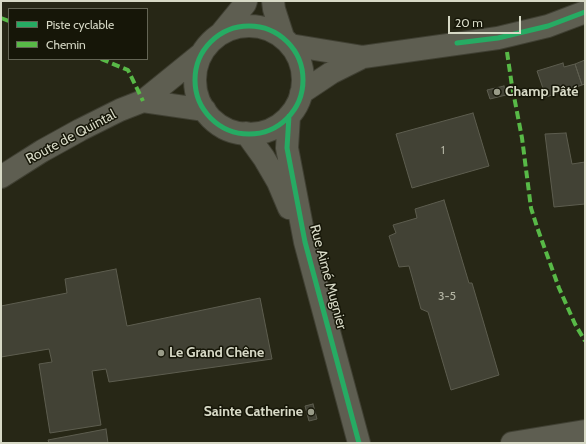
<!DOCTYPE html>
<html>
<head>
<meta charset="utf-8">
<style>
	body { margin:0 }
	#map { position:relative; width:586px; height:444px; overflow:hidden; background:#272716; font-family:Cabin,sans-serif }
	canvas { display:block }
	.frame { position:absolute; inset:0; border:2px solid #d7d9c6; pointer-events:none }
	.legend { position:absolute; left:8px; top:8px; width:140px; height:52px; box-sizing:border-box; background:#161608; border:1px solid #636454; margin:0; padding:5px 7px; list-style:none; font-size:12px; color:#d7d9c6 }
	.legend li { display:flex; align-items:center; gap:8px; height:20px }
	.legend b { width:20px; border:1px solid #636454 }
	.scale { position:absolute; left:448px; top:16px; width:73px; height:18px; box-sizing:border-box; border:2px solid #d7d9c6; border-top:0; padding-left:5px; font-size:12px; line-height:14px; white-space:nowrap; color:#d7d9c6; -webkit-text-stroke:3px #161608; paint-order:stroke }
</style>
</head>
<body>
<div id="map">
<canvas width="586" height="444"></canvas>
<div class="frame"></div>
<ul class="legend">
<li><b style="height:5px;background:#26ab63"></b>Piste cyclable</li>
<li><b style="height:5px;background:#58b947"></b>Chemin</li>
</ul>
<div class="scale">20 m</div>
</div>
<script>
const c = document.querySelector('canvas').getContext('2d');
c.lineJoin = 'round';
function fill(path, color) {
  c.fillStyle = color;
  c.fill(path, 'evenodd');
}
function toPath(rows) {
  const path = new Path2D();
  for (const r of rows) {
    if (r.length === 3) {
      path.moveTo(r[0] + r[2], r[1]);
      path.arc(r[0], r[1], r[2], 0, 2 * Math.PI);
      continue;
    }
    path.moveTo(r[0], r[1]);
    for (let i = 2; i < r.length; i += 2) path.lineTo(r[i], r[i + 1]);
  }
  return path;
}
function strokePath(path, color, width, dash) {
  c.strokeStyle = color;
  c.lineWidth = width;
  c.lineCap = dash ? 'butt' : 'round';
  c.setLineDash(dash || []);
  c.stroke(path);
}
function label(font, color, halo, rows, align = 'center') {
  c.font = font + ' Cabin,sans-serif';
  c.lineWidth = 3;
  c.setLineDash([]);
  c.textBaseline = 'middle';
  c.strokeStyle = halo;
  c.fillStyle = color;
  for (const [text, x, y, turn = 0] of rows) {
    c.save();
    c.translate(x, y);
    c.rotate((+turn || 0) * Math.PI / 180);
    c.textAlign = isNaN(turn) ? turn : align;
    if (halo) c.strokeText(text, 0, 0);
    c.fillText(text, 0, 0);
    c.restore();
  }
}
const building = toPath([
	[585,60,585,84,582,85,575,64,585,60],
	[563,63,564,67,575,64,582,85,546,97,537,71,563,63],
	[504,86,506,95,490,99,487,90,504,86],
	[473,113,489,166,412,188,396,134,473,113],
	[566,133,572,164,585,162,585,204,554,207,545,134,566,133],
	[444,200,469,283,472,283,499,375,451,390,428,312,421,309,409,266,399,267,389,236,396,233,393,225,417,218,415,209,444,200],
	[116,269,127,326,260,298,272,359,109,382,106,369,92,371,101,425,50,433,39,364,52,362,49,349,1,357,1,306,67,293,65,279,116,269],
	[313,404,317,419,309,421,305,406,313,404],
	[106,429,108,443,49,443,48,440,106,429]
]);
fill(building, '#424235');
strokePath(building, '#5d5d4f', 1);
const minor = toPath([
	[273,1,274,9,283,37],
	[249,80,54],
	[222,32,245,4,246,1],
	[290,45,363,57],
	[301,93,331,73,363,57,498,38,548,26,585,12],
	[143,101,205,110],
	[289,116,287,148,305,242,359,443],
	[246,133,264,158,278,182,289,208],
	[1,177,42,151,80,130,120,110,143,101,201,54],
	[512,443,585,431]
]);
strokePath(minor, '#404033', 24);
strokePath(minor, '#5e5e51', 22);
strokePath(toPath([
	[1,18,9,21],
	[507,52,512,86,522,138,531,208,537,227,559,288,575,324,585,341],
	[101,59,128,70,143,101]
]), '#58b947', 4, [8, 4]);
strokePath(toPath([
	[249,80,54],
	[457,43,498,38,548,26,585,12],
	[289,116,287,148,305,242,359,443]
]), '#26ab63', 5);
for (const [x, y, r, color] of [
	[497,92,4,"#999b88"],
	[161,353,4,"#999b88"],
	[311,412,4,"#999b88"]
]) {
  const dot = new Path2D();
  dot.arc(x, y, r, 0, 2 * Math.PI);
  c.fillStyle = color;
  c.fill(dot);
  strokePath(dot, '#161608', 1.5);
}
label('12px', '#b2b3a2', null, [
	["1",443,150],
	["3-5",447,296]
]);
label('bold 14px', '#d7d9c6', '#161608', [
	["Champ Pâté",505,92],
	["Le Grand Chêne",169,353],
	["Sainte Catherine",303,412,"right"]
], 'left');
label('14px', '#d7d9c6', '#161608', [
	["Route de Quintal",71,137,-28],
	["Rue Aimé Mugnier",328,277,75]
]);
</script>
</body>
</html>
